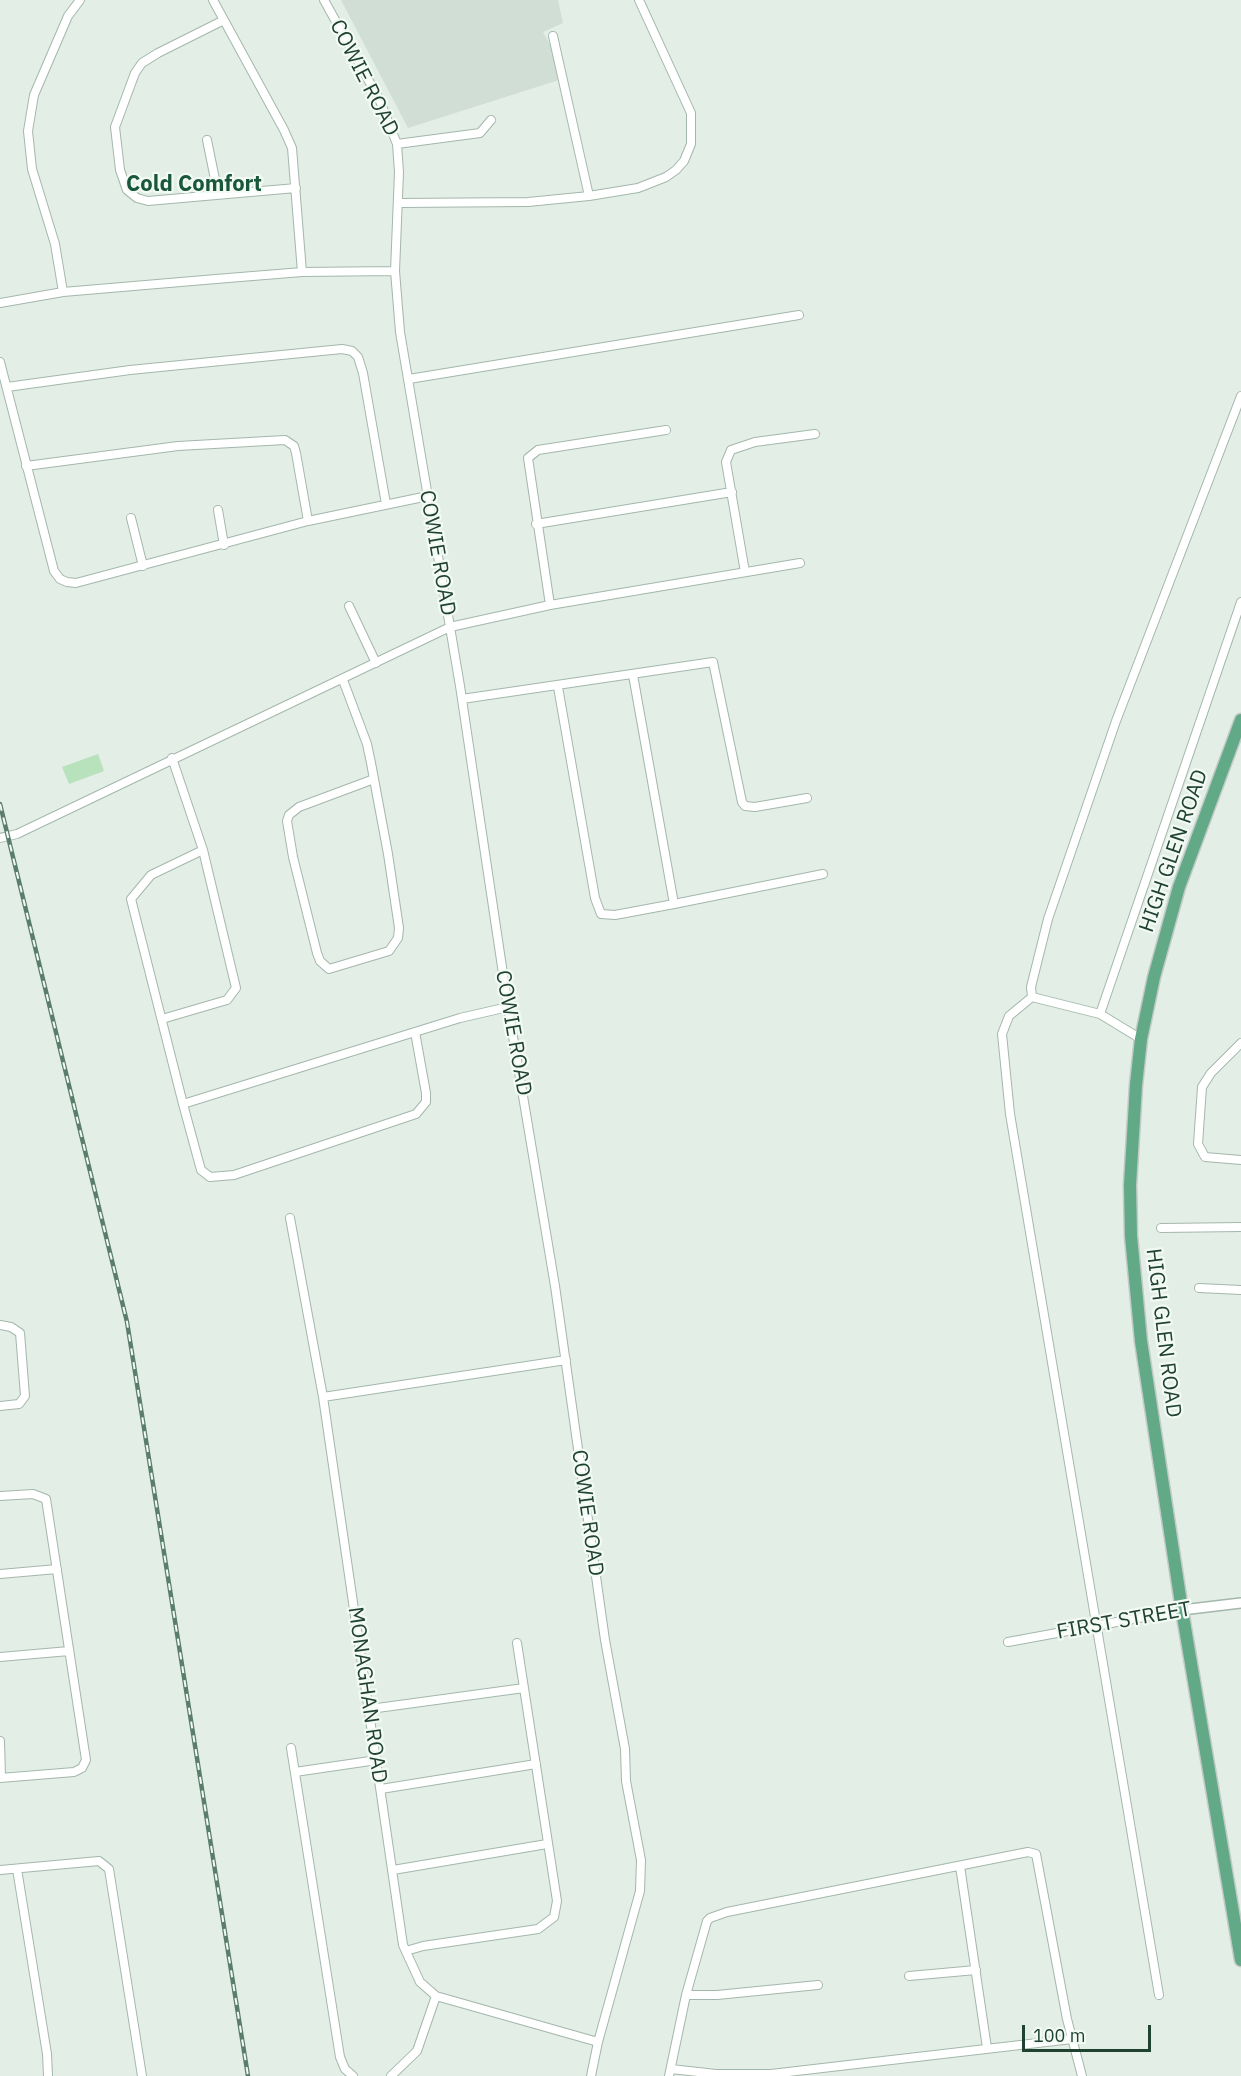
<!DOCTYPE html>
<html>
<head>
<meta charset="utf-8">
<style>
	body { margin:0 }
	#map { position:relative; width:1241px; height:2076px; overflow:hidden; background:#e2eee6; font-family:"IBM Plex Sans",sans-serif }
	canvas { display:block }
	.scale { position:absolute; left:1022px; top:2025px; width:129px; height:27px; box-sizing:border-box; border:3px solid #204231; border-top:0; padding-left:8px; font-size:18px; line-height:21px; white-space:nowrap; color:#204231; -webkit-text-stroke:4px #f3faf5; paint-order:stroke }
</style>
</head>
<body>
<div id="map">
<canvas width="1241" height="2076"></canvas>
<div class="scale">100 m</div>
</div>
<script>
const c = document.querySelector('canvas').getContext('2d');
c.lineJoin = 'round';
function fill(path, color) {
  c.fillStyle = color;
  c.fill(path, 'evenodd');
}
function toPath(rows) {
  const path = new Path2D();
  for (const r of rows) {
    path.moveTo(r[0], r[1]);
    for (let i = 2; i < r.length; i += 2) path.lineTo(r[i], r[i + 1]);
  }
  return path;
}
function strokePath(path, color, width, dash) {
  c.strokeStyle = color;
  c.lineWidth = width;
  c.lineCap = dash ? 'butt' : 'round';
  c.setLineDash(dash || []);
  c.stroke(path);
}
function label(font, color, halo, rows, align = 'center') {
  c.font = font + ' "IBM Plex Sans",sans-serif';
  c.lineWidth = 4.5;
  c.setLineDash([]);
  c.textBaseline = 'middle';
  c.strokeStyle = halo;
  c.fillStyle = color;
  for (const [text, x, y, turn = 0] of rows) {
    c.save();
    c.translate(x, y);
    c.rotate((+turn || 0) * Math.PI / 180);
    c.textAlign = isNaN(turn) ? turn : align;
    if (halo) c.strokeText(text, 0, 0);
    c.fillText(text, 0, 0);
    c.restore();
  }
}
fill(toPath([
	[341,0,558,0,563,23,543,32,555,54,562,79,408,128]
]), '#d0ded5');
fill(toPath([
	[98,754,104,771,69,784,62,767]
]), '#b8e2bb');
const minor = toPath([
	[213,0,284,130,292,148,302,272],
	[324,0,380,101,397,144,399,172,395,271,400,332,460,686,508,1007,555,1286,605,1640,625,1749,626,1781,641,1860,640,1891,598,2042,591,2076],
	[224,20,158,53,142,63,135,73,115,127,120,170,127,190,137,198,148,201,296,188],
	[553,36,589,196],
	[207,140,218,194],
	[397,144,480,133,491,120],
	[399,203,528,202,589,196,638,188,666,177,676,170,684,161,691,144,691,113,639,0],
	[63,292,55,244,32,169,28,131,34,95,68,16,80,0],
	[0,303,63,292,216,279,302,272,395,271],
	[0,362,54,571,60,579,67,582,76,583,308,521,428,496],
	[409,379,799,315],
	[7,387,130,370,342,349,352,351,358,357,363,373,386,504],
	[26,466,178,446,285,440,294,446,296,453,308,521],
	[218,510,224,545],
	[131,518,143,566],
	[536,524,732,492],
	[745,572,726,462,731,450,755,442,815,434],
	[550,605,528,458,538,450,666,430],
	[349,606,376,663],
	[633,675,674,904],
	[343,680,367,744,371,763,388,854,399,928,398,938,389,951,329,969,320,961,317,953,293,857,287,821,289,815,299,807,374,779],
	[558,687,595,898,601,914,615,915,674,904,823,874],
	[462,699,713,662,742,802,745,806,755,807,807,798],
	[0,838,17,834,450,627,550,605,800,563],
	[203,850,151,875,131,899,183,1104,460,1018,508,1007],
	[1032,997,1009,1016,1002,1034,1010,1114,1159,1995],
	[1032,997,1031,987,1048,919,1116,721,1241,396],
	[1032,997,1100,1014,1141,1039],
	[1100,1014,1241,602],
	[162,1019,227,1000,236,988,203,850,172,758],
	[1241,1043,1211,1073,1202,1087,1198,1144,1205,1157,1241,1160],
	[183,1104,201,1170,210,1177,234,1175,416,1114,426,1102,426,1093,415,1032],
	[290,1218,323,1397,403,1945,420,1982,436,1996,598,2042],
	[1161,1228,1241,1227],
	[1199,1288,1241,1290],
	[0,1325,11,1327,20,1333,25,1396,19,1404,0,1406],
	[323,1397,566,1360],
	[0,1496,33,1494,46,1499,86,1760,82,1768,74,1772,0,1778],
	[0,1574,57,1569],
	[1008,1642,1182,1610],
	[0,1657,69,1651],
	[370,1709,524,1688],
	[0,1741,1,1778],
	[291,1748,340,2057,345,2069,353,2076],
	[295,1772,377,1760],
	[381,1789,536,1764],
	[960,1866,987,2048],
	[17,1869,47,2054,48,2076],
	[0,1870,99,1861,109,1869,142,2076],
	[393,1870,547,1844],
	[406,1951,423,1946,538,1929,554,1917,557,1901,517,1643],
	[909,1976,976,1970],
	[686,1995,717,1995,818,1985],
	[671,2069,716,2074,771,2074,1072,2039],
	[391,2076,417,2051,436,1996],
	[669,2076,686,1995,707,1921,710,1918,727,1912,1028,1852,1036,1854,1067,2019,1082,2076]
]);
const tertiary = toPath([
	[1182,1610,1241,1603]
]);
const primary = toPath([
	[1241,720,1179,887,1154,977,1141,1039,1136,1085,1130,1185,1131,1236,1141,1341,1182,1610,1241,1960]
]);
strokePath(minor, '#a4b7ac', 10);
strokePath(tertiary, '#a4b7ac', 12);
strokePath(primary, '#c1cac5', 15);
strokePath(minor, '#fff', 8);
strokePath(tertiary, '#fff', 9);
strokePath(primary, '#61a987', 12);
const rail = toPath([
	[0,804,127,1322,248,2076]
]);
strokePath(rail, '#5a7d6c', 4.5);
strokePath(rail, '#f3faf5', 2, [7]);
label('21px', '#204231', '#f3faf5', [
	["COWIE ROAD",364,78,63],
	["COWIE ROAD",437,553,80],
	["HIGH GLEN ROAD",1174,851,-71],
	["COWIE ROAD",513,1033,80],
	["HIGH GLEN ROAD",1163,1333,83],
	["COWIE ROAD",587,1513,82],
	["FIRST STREET",1124,1621,-10],
	["MONAGHAN ROAD",367,1695,82]
]);
label('bold 22px', '#19573a', '#f3faf5', [
	["Cold Comfort",194,185]
]);
</script>
</body>
</html>
